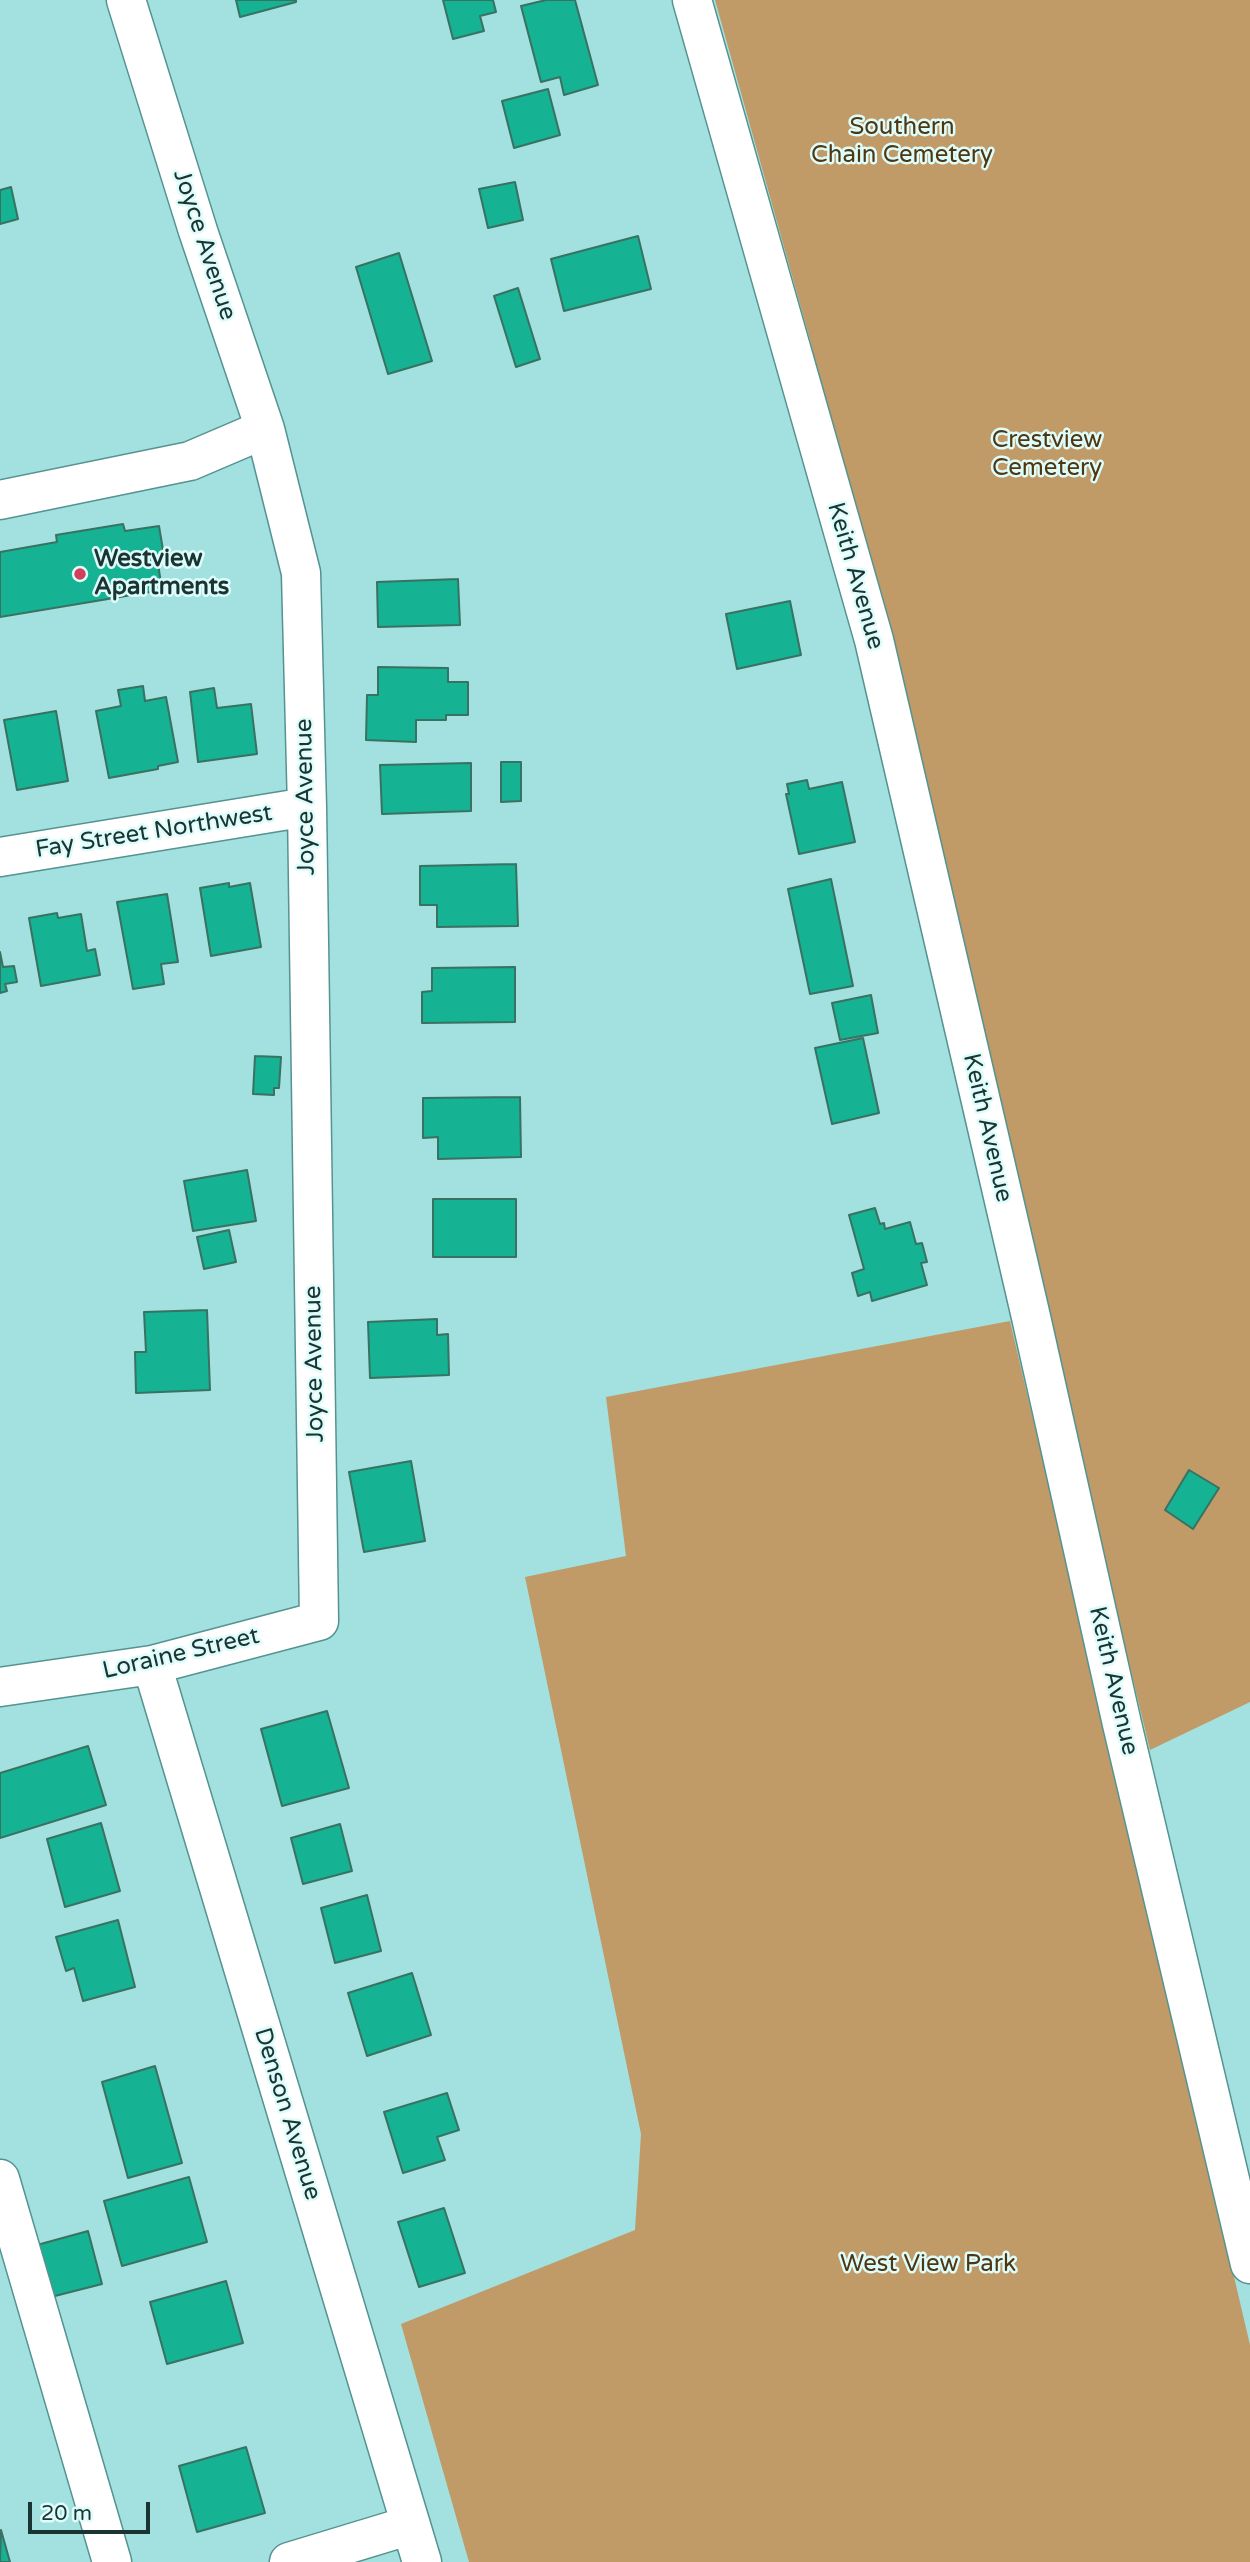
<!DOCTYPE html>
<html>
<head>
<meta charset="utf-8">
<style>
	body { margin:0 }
	#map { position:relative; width:1250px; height:2562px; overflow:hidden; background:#a2e1df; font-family:"Varela Round",sans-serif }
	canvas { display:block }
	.scale { position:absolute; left:28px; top:2502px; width:122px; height:32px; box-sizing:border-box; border:4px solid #193433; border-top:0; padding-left:9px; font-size:21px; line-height:24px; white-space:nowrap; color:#193433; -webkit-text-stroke:5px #ddfcfa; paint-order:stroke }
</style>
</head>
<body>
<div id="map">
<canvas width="1250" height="2562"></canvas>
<div class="scale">20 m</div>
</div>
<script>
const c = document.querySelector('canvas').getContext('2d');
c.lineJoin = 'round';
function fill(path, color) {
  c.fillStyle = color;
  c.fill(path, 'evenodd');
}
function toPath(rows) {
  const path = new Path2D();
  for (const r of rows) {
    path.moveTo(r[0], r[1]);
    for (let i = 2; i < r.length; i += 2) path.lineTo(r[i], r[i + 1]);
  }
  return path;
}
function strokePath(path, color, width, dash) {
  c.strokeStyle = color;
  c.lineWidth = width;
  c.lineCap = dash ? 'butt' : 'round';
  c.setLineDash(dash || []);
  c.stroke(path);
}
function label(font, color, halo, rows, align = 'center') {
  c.font = font + ' "Varela Round",sans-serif';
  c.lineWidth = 5;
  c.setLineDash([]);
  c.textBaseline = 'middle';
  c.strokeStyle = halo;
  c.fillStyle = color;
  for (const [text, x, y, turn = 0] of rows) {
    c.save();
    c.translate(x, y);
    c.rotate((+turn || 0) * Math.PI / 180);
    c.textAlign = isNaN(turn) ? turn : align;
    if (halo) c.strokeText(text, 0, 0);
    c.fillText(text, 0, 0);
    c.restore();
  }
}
fill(toPath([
	[715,0,1250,0,1250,1702,1150,1750,810,340],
	[1010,1321,1250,2345,1250,2562,469,2562,401,2324,635,2230,641,2134,525,1577,626,1556,606,1397]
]), '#c09a67');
const building = toPath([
	[236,0,296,0,296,2,240,17,236,0],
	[443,0,493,0,496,12,480,16,484,31,453,39,443,0],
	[546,0,575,0,598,85,564,95,560,77,541,82,521,6,546,0],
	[548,89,560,135,514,148,502,101,548,89],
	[515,182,523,220,488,228,479,189,515,182],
	[11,187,18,219,0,224,0,190,11,187],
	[638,236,651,289,564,311,551,259,638,236],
	[399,253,432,361,388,374,356,267,399,253],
	[518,288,540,359,516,367,494,296,518,288],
	[123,524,125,531,159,526,164,556,157,557,162,590,0,617,0,552,57,542,56,535,123,524],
	[458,579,460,625,378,627,377,582,458,579],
	[790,601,801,655,737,669,726,614,790,601],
	[378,667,448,668,448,682,468,682,468,715,446,715,446,720,416,720,416,742,366,740,367,695,378,695,378,667],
	[143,686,145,701,166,697,178,762,158,766,158,769,109,778,96,711,121,706,118,690,143,686],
	[214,688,217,708,251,704,257,754,198,762,190,692,214,688],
	[56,711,68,781,17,790,4,720,56,711],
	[501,762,521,762,521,801,501,802,501,762],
	[471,763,471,811,382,814,380,765,471,763],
	[807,780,809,789,842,782,855,842,799,854,786,794,789,794,787,784,807,780],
	[516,864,518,926,437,927,437,905,420,905,420,866,516,864],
	[831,879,853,986,810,994,788,889,831,879],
	[229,883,229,887,250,883,261,947,211,956,200,888,229,883],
	[167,894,178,962,161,964,164,984,133,989,117,902,167,894],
	[57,913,58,918,81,914,87,951,95,949,100,975,41,986,29,918,57,913],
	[0,952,3,967,14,966,17,982,5,984,7,991,0,993,0,952],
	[515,967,515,1022,422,1023,422,992,432,991,432,968,515,967],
	[871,995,878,1033,840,1040,832,1003,871,995],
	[863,1038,879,1113,832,1124,815,1048,863,1038],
	[255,1056,281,1057,279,1088,274,1088,274,1095,253,1094,255,1056],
	[520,1097,521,1157,438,1159,438,1137,423,1138,423,1098,520,1097],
	[247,1170,256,1221,193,1231,184,1181,247,1170],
	[433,1199,516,1199,516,1257,433,1257,433,1199],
	[875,1208,880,1224,884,1223,885,1229,910,1222,916,1244,922,1243,927,1262,921,1263,927,1285,872,1301,870,1292,858,1296,852,1273,864,1269,849,1215,875,1208],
	[229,1230,236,1262,204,1269,197,1237,229,1230],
	[207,1310,210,1390,136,1393,135,1352,146,1352,144,1312,207,1310],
	[437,1319,437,1335,448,1334,449,1375,370,1378,368,1322,437,1319],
	[411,1461,425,1541,364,1552,349,1472,411,1461],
	[1189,1470,1219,1488,1193,1529,1165,1510,1189,1470],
	[327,1711,349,1788,282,1806,261,1729,327,1711],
	[88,1746,106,1805,0,1838,0,1773,88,1746],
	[101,1823,120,1891,65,1907,47,1839,101,1823],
	[340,1824,352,1871,303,1884,291,1838,340,1824],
	[367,1895,381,1951,335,1963,321,1908,367,1895],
	[118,1920,135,1987,83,2001,74,1968,66,1971,56,1937,118,1920],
	[412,1973,431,2035,367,2056,348,1993,412,1973],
	[155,2066,182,2163,128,2178,102,2082,155,2066],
	[447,2093,459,2130,437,2137,445,2160,403,2173,384,2112,447,2093],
	[189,2177,207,2242,122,2266,104,2201,189,2177],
	[444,2208,465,2273,419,2287,398,2222,444,2208],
	[88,2231,102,2284,51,2297,37,2245,88,2231],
	[226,2281,243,2343,167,2364,150,2302,226,2281],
	[246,2447,265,2513,197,2532,179,2466,246,2447],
	[1,2530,10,2562,0,2562,1,2530]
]);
fill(building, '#15b393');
strokePath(building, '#397162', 2);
const minor = toPath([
	[692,0,874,640,1031,1317,1122,1724,1250,2264],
	[0,500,190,461,265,429],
	[0,857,307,807],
	[152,1665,422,2562],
	[0,1687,152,1665,319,1621,307,807,301,573,265,429,198,231,126,0],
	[0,2179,112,2562],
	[289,2562,411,2525]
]);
strokePath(minor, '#559391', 41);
strokePath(minor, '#fff', 38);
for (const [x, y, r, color] of [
	[80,574,7,"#d0405b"]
]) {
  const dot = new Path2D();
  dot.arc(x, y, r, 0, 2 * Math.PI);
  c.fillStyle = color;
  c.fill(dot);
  strokePath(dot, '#ddfcfa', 2.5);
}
label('24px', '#4f3610', '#ddfcfa', [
	["Southern",902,128],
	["Chain Cemetery",902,156],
	["Crestview",1047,441],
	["Cemetery",1047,469],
	["West View Park",928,2265]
]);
label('24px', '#193433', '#ddfcfa', [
	["Joyce Avenue",204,245,72],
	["Keith Avenue",855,576,74],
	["Joyce Avenue",306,797,-91],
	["Fay Street Northwest",154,832,-9],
	["Keith Avenue",987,1128,77],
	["Joyce Avenue",315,1364,-91],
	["Loraine Street",181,1654,-13],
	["Keith Avenue",1113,1681,77],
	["Denson Avenue",287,2114,73]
]);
label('bold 24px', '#193433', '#ddfcfa', [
	["Westview",94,560],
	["Apartments",94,588]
], 'left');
</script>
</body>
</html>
